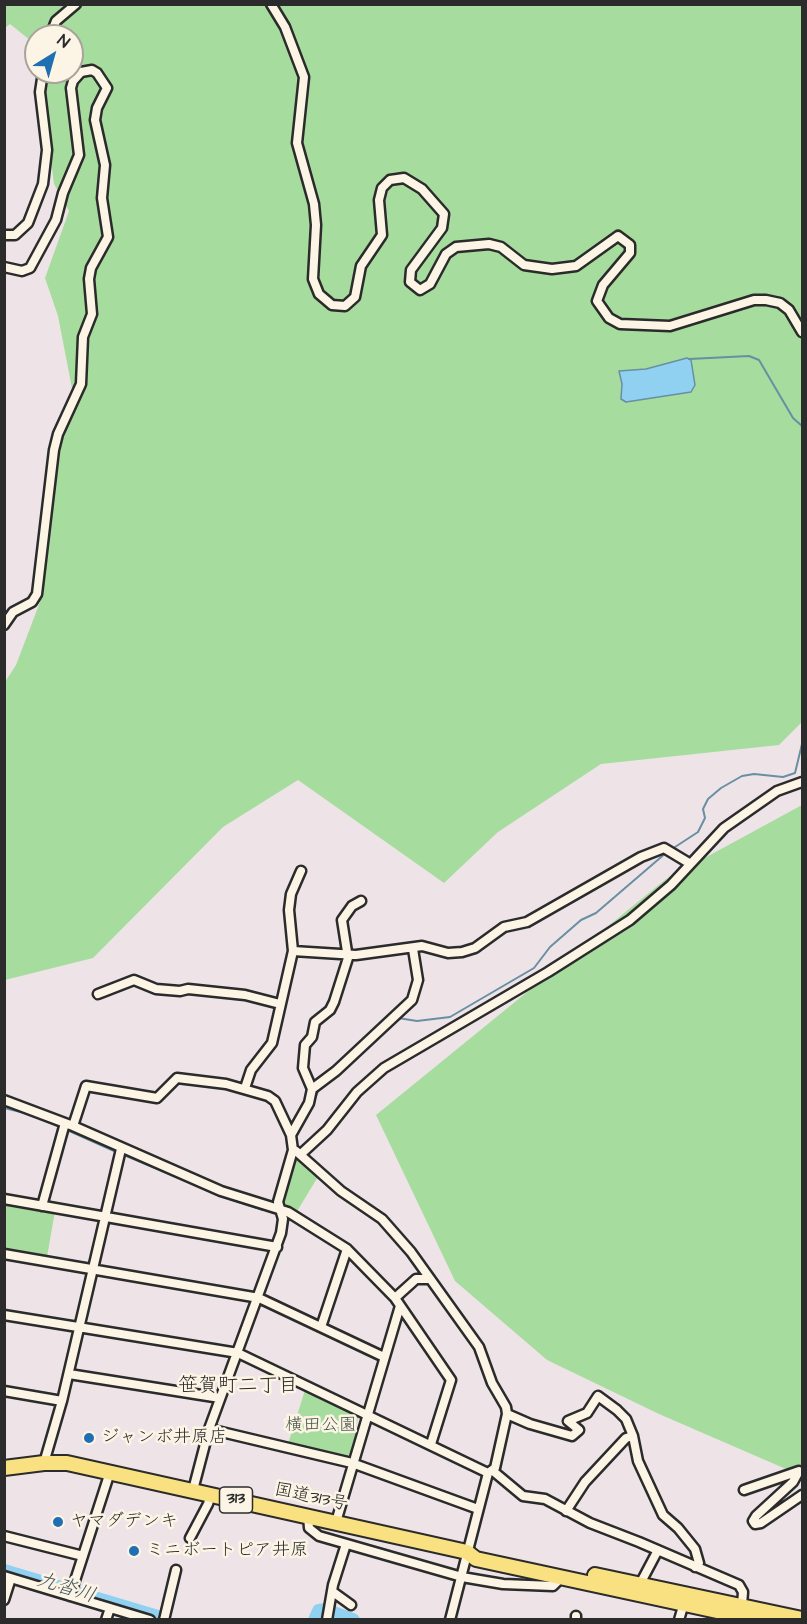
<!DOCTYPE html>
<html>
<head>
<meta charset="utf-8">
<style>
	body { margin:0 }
	#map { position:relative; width:807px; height:1624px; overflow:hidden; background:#eee4e8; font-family:"Architects Daughter",sans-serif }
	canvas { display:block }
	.frame { position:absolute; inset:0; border:6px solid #2b2b2b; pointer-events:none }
	.north { position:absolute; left:24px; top:24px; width:60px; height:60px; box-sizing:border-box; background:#fcf5e5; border:2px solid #a8a49b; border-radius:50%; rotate:37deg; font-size:16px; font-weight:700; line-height:24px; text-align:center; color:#2b2b2b }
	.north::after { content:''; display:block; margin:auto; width:21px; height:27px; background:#1f6fb2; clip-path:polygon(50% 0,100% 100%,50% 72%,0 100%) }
</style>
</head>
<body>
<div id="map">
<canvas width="807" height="1624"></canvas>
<div class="frame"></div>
<div class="north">N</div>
</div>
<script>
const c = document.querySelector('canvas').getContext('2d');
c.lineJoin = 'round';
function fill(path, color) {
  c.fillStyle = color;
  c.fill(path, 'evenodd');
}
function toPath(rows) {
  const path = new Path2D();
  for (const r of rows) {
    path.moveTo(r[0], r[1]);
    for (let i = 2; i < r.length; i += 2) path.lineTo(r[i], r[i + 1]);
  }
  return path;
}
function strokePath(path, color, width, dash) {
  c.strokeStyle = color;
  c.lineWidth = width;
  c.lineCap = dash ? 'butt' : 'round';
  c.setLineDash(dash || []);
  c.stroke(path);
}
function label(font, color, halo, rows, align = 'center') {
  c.font = font + ' "Architects Daughter","Klee One",sans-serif';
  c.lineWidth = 5;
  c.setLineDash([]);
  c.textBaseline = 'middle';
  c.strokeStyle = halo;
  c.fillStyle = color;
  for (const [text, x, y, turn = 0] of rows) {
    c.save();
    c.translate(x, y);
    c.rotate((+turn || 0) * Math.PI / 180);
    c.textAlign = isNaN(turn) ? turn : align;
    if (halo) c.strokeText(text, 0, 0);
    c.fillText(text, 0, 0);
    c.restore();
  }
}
fill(toPath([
	[5,4,802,5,802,722,779,745,601,764,498,832,444,883,298,780,223,827,93,958,5,980,5,682,16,665,40,602,62,438,76,409,58,316,45,278,69,211,54,184,44,106,45,72,72,72,72,36,36,36,36,45,10,24,5,28],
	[802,805,802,1476,659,1414,547,1360,455,1281,376,1115,666,879],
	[299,1156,319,1175,296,1213,283,1202,292,1168],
	[4,1203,55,1211,47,1257,5,1250],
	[305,1390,358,1417,352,1453,346,1457,288,1444]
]), '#a7dc9f');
const water = toPath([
	[687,358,691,360,695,385,691,392,626,402,621,399,622,384,619,371,646,369,687,358]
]);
fill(water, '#90d1f2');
strokePath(water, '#688fa2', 1.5);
strokePath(toPath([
	[689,359,749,356,759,360,793,418,802,426],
	[672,849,698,832,705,818,703,809,708,799,721,788,742,776,754,774,783,777,795,773,802,744],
	[398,1018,417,1021,450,1017,534,968,550,947,581,920,596,913,667,852],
	[313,1103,319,1089],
	[4,1108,29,1114,60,1127],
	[67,1130,114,1151],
	[124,1155,221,1196,263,1210]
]), '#688fa2', 2);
strokePath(toPath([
	[4,1571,161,1618],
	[315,1620,319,1611,325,1610,353,1620]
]), '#90d1f2', 14);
const minor = toPath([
	[271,4,285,27,304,77,297,143,314,204,316,225,313,279,319,294,332,305,345,306,355,297,361,266,382,235,379,200,382,188,390,180,404,178,422,189,444,214,442,228,411,270,410,282,420,290,430,284,446,254,456,247,489,244,501,247,524,265,552,269,576,266,618,236,630,245,630,253,603,285,597,301,609,318,620,324,670,326,754,300,766,300,780,303,789,310,802,332],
	[50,36,56,21,76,4],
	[4,235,15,235,28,223,43,184,47,150,40,92,43,72],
	[4,267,22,271,30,268,56,220,63,193,79,155,71,88,73,81,81,72,92,70,97,73,107,88,97,108,95,120,105,165,102,198,108,237,91,268,89,279,92,314,83,337,81,384,58,434,54,450,37,594,32,602,13,612,4,625],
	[293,951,356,955,422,946,448,953,462,952,475,948,504,927,527,922,641,857,664,848,689,863],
	[98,994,134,980,156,989,180,991,188,989,245,995,280,1004],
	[245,1088,251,1070,272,1043,293,951,289,910,291,894,301,871],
	[312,1089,303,1068,305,1045,312,1037,315,1022,330,1010,334,1002,348,958,342,920,352,906,361,901],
	[4,1100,73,1126,221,1191,288,1212,347,1249,395,1298,451,1380,431,1444],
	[73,1126,86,1086,157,1098,177,1078,226,1084,268,1096,275,1101,291,1135,293,1150,278,1202,283,1219,281,1233,209,1429,193,1490],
	[291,1135,309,1103,312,1089,336,1071,412,1000,418,980,413,949],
	[296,1151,341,1191,382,1219,411,1252,479,1347,492,1383,506,1407,507,1414,495,1468,488,1473,450,1620],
	[301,1154,327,1130,357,1092,384,1068,548,972,630,920,671,885,724,828,777,791,802,782],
	[4,1199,277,1247],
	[42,1206,65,1123],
	[4,1254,259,1298,384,1357],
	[395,1298,416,1279,429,1279],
	[4,1315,238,1353,488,1473],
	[321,1327,347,1249],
	[69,1374,220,1398],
	[4,1391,62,1401],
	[507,1414,530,1424,572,1436,579,1430,568,1421,587,1413,598,1396,617,1410,626,1419,633,1436,638,1461,663,1515,678,1528,695,1549,699,1563,695,1567],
	[209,1429,352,1463,478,1509],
	[44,1463,62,1401,121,1149],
	[493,1471,523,1496,545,1499,590,1523,639,1542,739,1585,743,1592,742,1605],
	[744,1490,799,1471,793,1482,756,1516,753,1521,755,1524,761,1523,802,1495],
	[566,1511,585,1482,626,1438,633,1436],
	[308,1516,309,1528,319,1536,462,1577,503,1584,553,1586,562,1577],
	[336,1522,400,1306],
	[4,1536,83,1556],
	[190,1538,208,1504,211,1494],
	[4,1576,150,1620],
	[640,1584,658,1550],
	[333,1592,351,1605],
	[70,1596,110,1472],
	[4,1600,11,1578],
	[106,1620,110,1608],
	[164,1620,176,1570],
	[327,1620,333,1585,346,1544],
	[576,1620,576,1616],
	[679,1620,684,1603]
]);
const trunk = toPath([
	[4,1468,44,1463,67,1463,467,1552,476,1559,759,1620],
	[595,1575,802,1619]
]);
strokePath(minor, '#2b2b2b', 13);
strokePath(trunk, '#2b2b2b', 18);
strokePath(minor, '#fcf5e5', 8);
strokePath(trunk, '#f9e181', 14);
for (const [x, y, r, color] of [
	[89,1438,6,"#1f6fb2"],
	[58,1522,6,"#1f6fb2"],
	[134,1551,6,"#1f6fb2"]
]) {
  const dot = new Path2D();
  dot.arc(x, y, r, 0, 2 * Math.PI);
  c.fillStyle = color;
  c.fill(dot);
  strokePath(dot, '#fcf5e5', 2);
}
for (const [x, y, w] of [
	[236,1500,33]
]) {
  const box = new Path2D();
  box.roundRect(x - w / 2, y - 13, w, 26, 4.5);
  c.fillStyle = '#fcf5e5';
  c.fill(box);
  strokePath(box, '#2b2b2b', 1.5);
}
label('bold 16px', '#2b2b2b', null, [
	["313",236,1500]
]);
label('18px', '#4a5748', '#fcf5e5', [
	["横田公園",321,1426]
]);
label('18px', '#2b2b2b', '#fcf5e5', [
	["ジャンボ井原店",101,1438],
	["ヤマダデンキ",70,1522],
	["ミニボートピア井原",146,1551]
], 'left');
label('18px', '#2b2b2b', '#fcf5e5', [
	["国道313号",311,1498,12]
]);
label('20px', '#2b2b2b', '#fcf5e5', [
	["笹賀町二丁目",238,1387]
]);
label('italic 20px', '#44545d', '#fcf5e5', [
	["九沓川",66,1589,17]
]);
</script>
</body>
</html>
